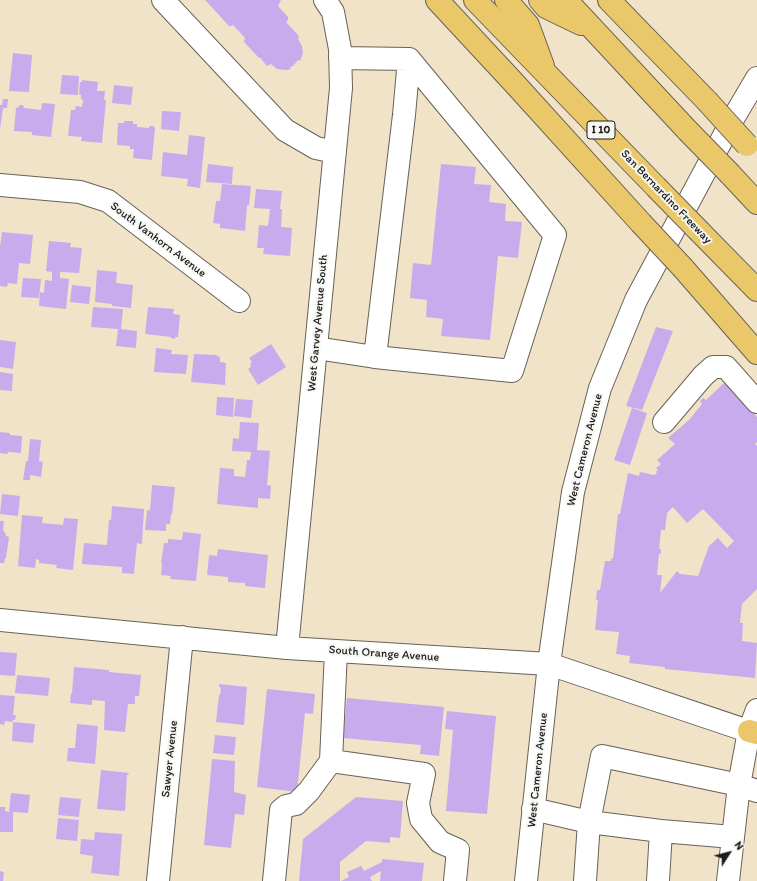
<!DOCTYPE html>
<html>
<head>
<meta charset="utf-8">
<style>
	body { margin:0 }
	#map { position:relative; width:757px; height:881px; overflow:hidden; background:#f1e3c7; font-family:Itim,sans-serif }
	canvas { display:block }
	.north { position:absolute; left:709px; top:833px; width:40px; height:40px; -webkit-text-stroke:3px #f6f6f2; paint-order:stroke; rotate:54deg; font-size:11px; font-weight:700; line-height:16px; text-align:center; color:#1c1c1c }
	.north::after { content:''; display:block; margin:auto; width:14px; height:18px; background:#1c1c1c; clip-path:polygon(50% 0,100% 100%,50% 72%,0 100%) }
</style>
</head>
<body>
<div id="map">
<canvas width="757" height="881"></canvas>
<div class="north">N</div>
</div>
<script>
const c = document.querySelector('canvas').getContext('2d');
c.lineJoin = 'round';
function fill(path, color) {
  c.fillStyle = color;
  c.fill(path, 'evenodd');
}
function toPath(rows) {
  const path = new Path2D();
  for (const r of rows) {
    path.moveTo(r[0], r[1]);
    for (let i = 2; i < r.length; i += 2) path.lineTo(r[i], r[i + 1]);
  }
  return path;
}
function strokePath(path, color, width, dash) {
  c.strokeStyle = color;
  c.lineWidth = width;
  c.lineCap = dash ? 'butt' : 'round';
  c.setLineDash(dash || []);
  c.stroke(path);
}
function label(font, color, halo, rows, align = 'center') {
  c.font = font + ' Itim,sans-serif';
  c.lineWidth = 4;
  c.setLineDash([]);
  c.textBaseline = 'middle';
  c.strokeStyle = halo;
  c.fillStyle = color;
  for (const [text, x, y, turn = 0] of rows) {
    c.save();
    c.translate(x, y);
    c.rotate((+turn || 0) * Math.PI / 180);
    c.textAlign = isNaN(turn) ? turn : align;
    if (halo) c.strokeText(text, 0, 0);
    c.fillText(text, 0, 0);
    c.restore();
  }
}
fill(toPath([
	[205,0,281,0,278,6,288,17,288,20,286,22,299,36,298,39,302,46,303,53,300,61,298,60,293,66,290,67,291,69,286,70,277,69,271,64,267,66,261,59,262,58,259,58,244,42,245,38,233,25,231,26,229,26],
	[13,53,32,55,29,92,9,91],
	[62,75,79,76,78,95,60,94],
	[82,80,98,82,97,91,105,91,104,100,106,100,102,143,81,141,82,137,68,136,71,110,75,110,76,106,82,107,83,100,81,99,81,95,79,94,80,82,82,82],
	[114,85,133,87,131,105,112,103],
	[3,99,8,99,7,108,3,108,0,129,0,105,2,105],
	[42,103,55,104,51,137,32,135,32,132,14,131,16,108,18,107,20,105,23,105,24,108,41,110],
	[162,111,181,112,179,131,161,129],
	[124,121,133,121,133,124,137,124,137,127,149,128,149,126,153,126,155,128,152,160,133,158,134,149,130,149,130,146,117,145,118,123,124,123],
	[189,135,205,137,200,188,187,186,188,179,161,176,163,152,187,155],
	[208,164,233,167,232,184,206,182],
	[441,164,476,167,474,184,491,185,489,202,506,204,505,221,522,222,518,258,498,256,490,340,441,336,443,319,426,317,427,300,410,298,413,263,431,265],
	[222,184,251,186,249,205,247,205,245,231,220,228,220,224,213,223,216,201,220,201],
	[256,189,282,191,280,209,282,209,281,227,292,228,290,256,263,254,264,248,257,248,259,225,268,226,270,209,254,208],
	[2,232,33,235,30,264,19,263,17,284,8,283,7,287,0,286,0,247],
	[49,241,71,243,70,247,82,248,79,273,60,272,60,278,69,279,66,309,39,306,40,292,44,293,45,280,52,281,52,272,46,271],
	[97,270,117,272,116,283,133,285,131,308,112,306,112,304,95,302],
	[23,278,41,279,39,298,21,297],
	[72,285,91,287,89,304,70,302],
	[93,307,123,309,121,329,137,331,136,348,116,346,118,329,91,327],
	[148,307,174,309,173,314,180,315,178,337,175,337,175,339,171,338,171,337,145,334],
	[656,327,673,331,642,410,626,406],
	[0,340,16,342,13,369,0,367],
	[271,344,286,367,258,385,248,369,251,367,250,364,252,362,249,358],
	[156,348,172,350,171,354,188,355,186,374,154,372],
	[194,354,217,355,217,356,220,357,220,362,226,363,225,385,191,382],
	[0,372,13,374,12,391,0,390],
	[725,382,757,417,757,442,755,444,757,446,757,589,742,604,740,623,743,623,742,641,757,643,755,678,665,669,665,667,629,663,630,656,616,654,619,632,595,630,598,600,596,600,597,590,600,590,605,561,611,561,611,558,613,559,618,514,620,514,628,473,639,476,640,472,654,475,657,473,656,472,658,470,656,468,661,464,657,460,675,444,668,438,689,420,702,404,700,401,703,398,706,400],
	[673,507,687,523,703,509,734,541,727,548,718,538,709,546,698,576,680,574,677,571,660,593,662,575,657,575,659,553,661,554,661,549,659,549,661,530,665,530,667,513],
	[217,397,234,398,233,417,216,415],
	[236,399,253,400,251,418,234,416],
	[632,408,647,413,630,465,614,460],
	[240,422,259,423,257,450,270,451,267,485,271,486,270,499,258,498,258,508,217,504,220,468,234,469,234,476,245,477,247,460,250,460,251,452,232,451,233,438,239,439],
	[0,432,10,433,10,435,22,436,21,453,8,452,7,454,0,453],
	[30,439,41,440,39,461,43,462,41,477,30,475,30,480,23,480,26,461,28,461],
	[152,485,175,487,172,515,171,514,170,524,166,524,166,531,145,530,147,510,150,511],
	[2,494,20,496,18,516,0,514],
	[112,506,144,509,142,544,137,543,134,574,122,573,122,567,82,564,84,543,107,545,109,520,111,520],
	[22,515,43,517,42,523,63,525,64,518,78,519,73,570,56,568,57,565,39,563,39,560,36,559,35,568,18,566],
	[0,521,4,521,3,530,6,534,6,536,9,537,6,558,5,558,4,563,0,563],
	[183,532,201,534,196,581,170,579,171,576,161,575,162,563,161,563,164,543,168,543,168,539,182,540],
	[218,549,268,555,265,588,245,586,245,583,228,582,228,577,207,575,209,555,217,556],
	[0,652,17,653,15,676,0,675],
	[74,667,109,670,109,672,141,675,139,696,135,696,135,704,128,704,125,732,104,730,105,701,92,700,92,705,70,703,71,693,72,693],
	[17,675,50,678,48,696,15,693],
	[219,684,247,687,244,725,216,722,219,695,220,695,221,687,219,687],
	[267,689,315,694,313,714,305,713,297,792,257,787],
	[0,695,15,696,13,715,16,715,15,720,13,720,12,722,5,721,4,725,0,724],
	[347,698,444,707,439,756,420,754,421,745,343,738],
	[447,711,496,716,487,814,446,811,453,730,445,729],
	[13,722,35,724,33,743,12,741],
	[77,724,98,726,95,764,67,761,68,748,75,748],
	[215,735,236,737,234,755,213,753],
	[212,759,235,761,234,792,246,795,244,815,235,814,231,848,204,845],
	[101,770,129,773,128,775,127,775,125,811,97,809],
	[11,793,30,795,28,813,13,812,13,832,0,832,0,807,5,807,5,811,9,812],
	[60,797,81,799,79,817,58,815],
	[356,797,403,801,400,838,390,837,390,843,366,841,340,862,340,881,299,881,303,839],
	[58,818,79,820,77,841,56,839],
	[95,832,122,834,119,876,91,873,93,856,80,854,81,839,94,840],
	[382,859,424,863,422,881,380,881,381,871,370,877,372,881,341,881,349,877,347,872,361,866,364,871,382,862],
	[0,871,4,872,3,881,0,881]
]), '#c8abec');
const minor = toPath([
	[163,0,285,130,316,148,335,152],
	[340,58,409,59,404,115,375,357,512,371,555,235,409,59],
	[0,185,80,192,108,201,239,301],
	[316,348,375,357],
	[664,422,703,376,713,367,726,367,757,402],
	[0,620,287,648,549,664,757,734],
	[287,648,341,88,340,49,333,12,325,0],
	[336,651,331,761,424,774,418,803,421,819,440,842,458,850,455,881],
	[533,809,589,822,602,756,739,785,749,731,757,710],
	[158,881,182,637],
	[274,881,281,810,286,806,296,804,309,791,331,761],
	[526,881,549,664,573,492,600,388,636,300,734,117,757,78],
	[585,881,589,822,661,831],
	[658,881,661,831,733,837],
	[728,881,739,785,757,791]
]);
const highway = toPath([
	[437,0,515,84,641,223],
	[475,0,656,187],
	[506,0,528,25,543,66],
	[540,0,546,7,581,24],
	[566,0,688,131],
	[609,0,707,101],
	[730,174,757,203],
	[700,232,757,290],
	[683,268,757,353],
	[749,731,757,733]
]);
strokePath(minor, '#676258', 24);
strokePath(highway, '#676258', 24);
strokePath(minor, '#fff', 22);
strokePath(highway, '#eac769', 22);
const highwayBridge = toPath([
	[707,101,747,145],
	[688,131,730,174],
	[656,187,700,232],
	[641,223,683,268]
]);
strokePath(highwayBridge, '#676258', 24, []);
strokePath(highwayBridge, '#eac769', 22);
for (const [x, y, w] of [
	[601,130,28]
]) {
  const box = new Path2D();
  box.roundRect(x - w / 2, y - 9, w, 18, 3);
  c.fillStyle = '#f6f6f2';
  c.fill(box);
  strokePath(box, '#1c1c1c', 1);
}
label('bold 11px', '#1c1c1c', null, [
	["I 10",601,130]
]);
label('12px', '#1c1c1c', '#f6f6f2', [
	["San Bernardino Freeway",666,197,46],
	["South Vanhorn Avenue",158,240,37],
	["West Garvey Avenue South",318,323,-85],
	["West Cameron Avenue",585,450,-76],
	["South Orange Avenue",384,654,4],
	["Sawyer Avenue",170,759,-84],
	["West Cameron Avenue",538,770,-84]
]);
</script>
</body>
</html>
